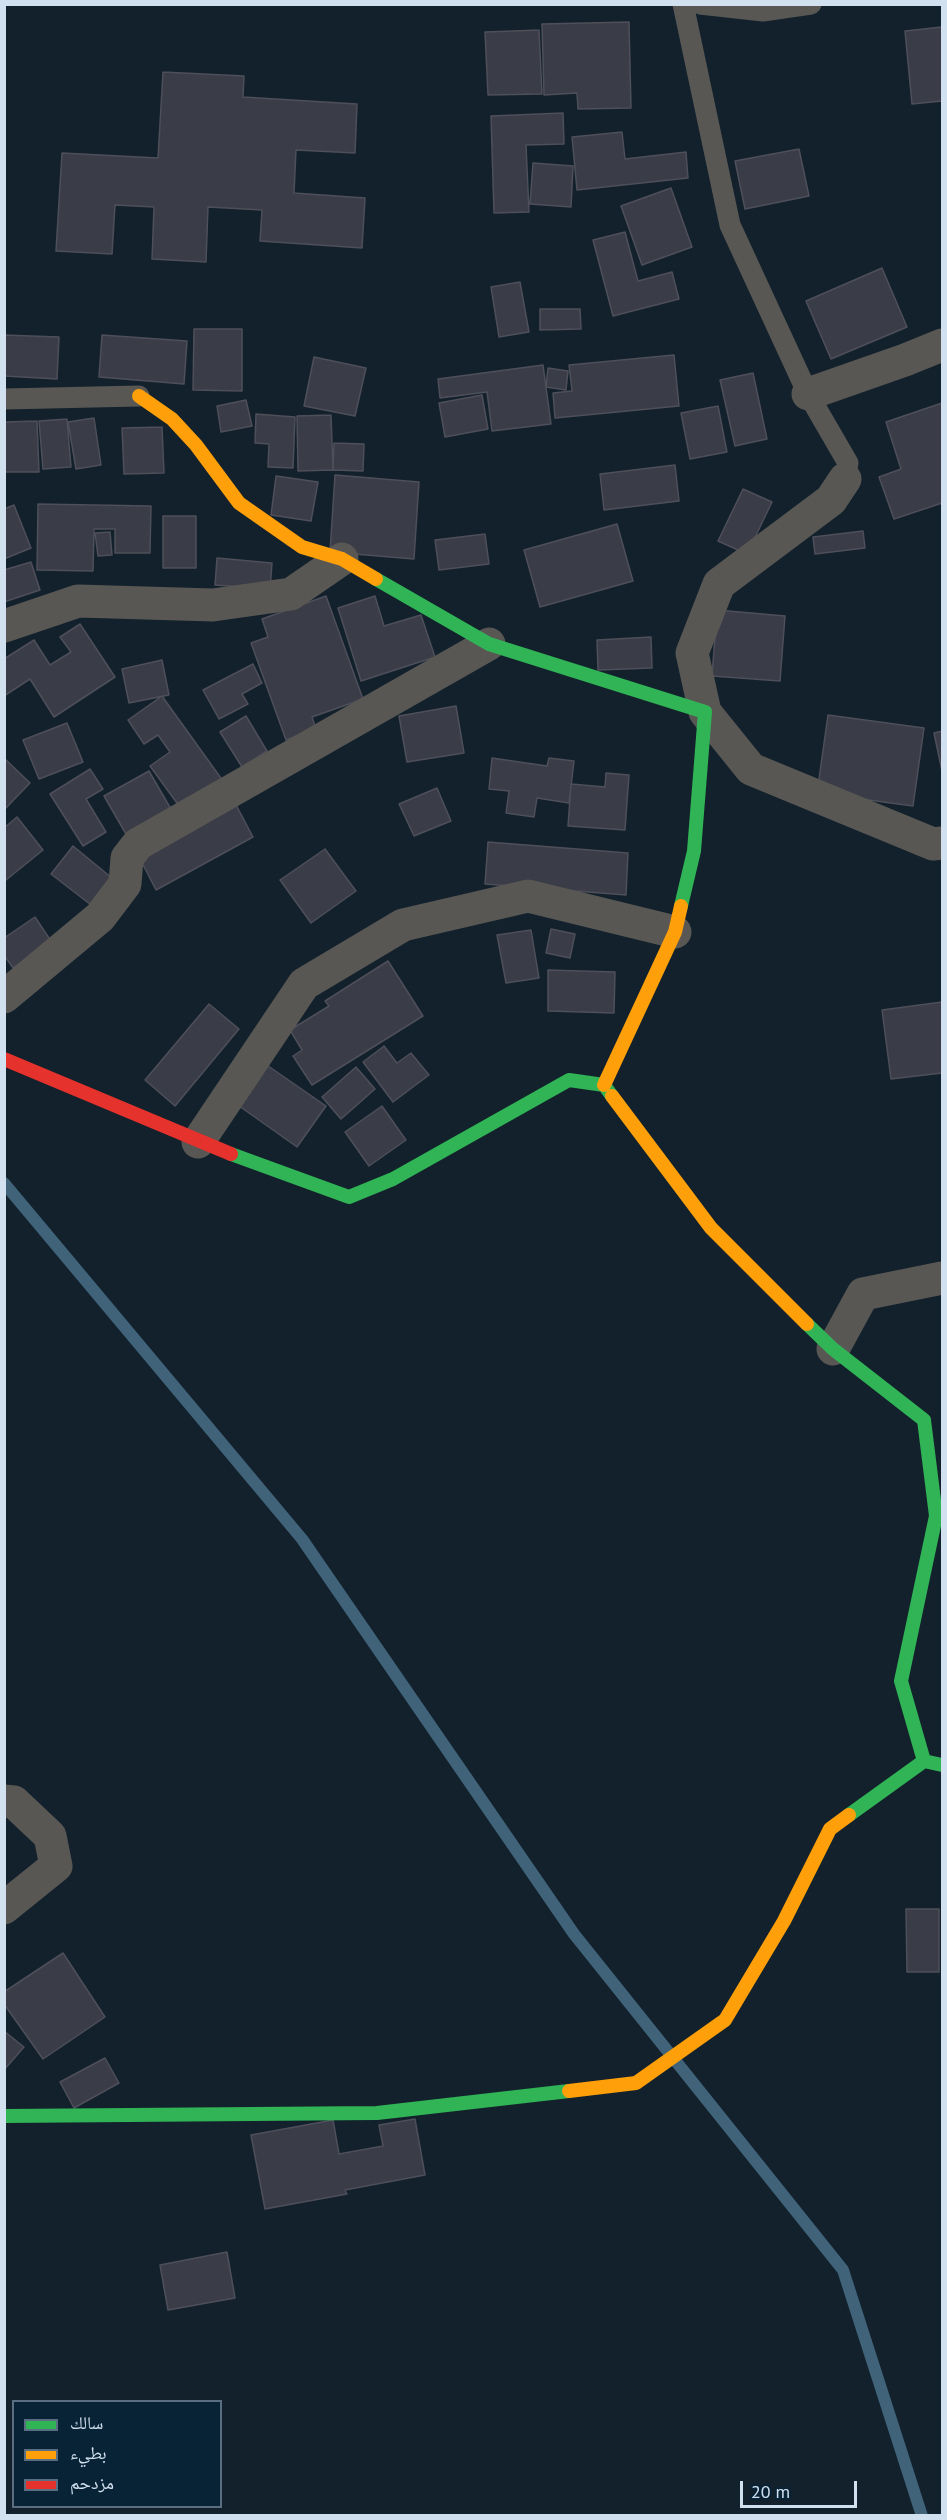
<!DOCTYPE html>
<html>
<head>
<meta charset="utf-8">
<style>
	body { margin:0 }
	#map { position:relative; width:947px; height:2520px; overflow:hidden; background:#12212c; font-family:"PT Sans","Noto Naskh Arabic",sans-serif }
	canvas { display:block }
	.frame { position:absolute; inset:0; border:6px solid #d2e1ef; pointer-events:none }
	.legend { position:absolute; left:12px; top:2400px; width:210px; height:108px; box-sizing:border-box; background:#082236; border:2px solid #596e80; margin:0; padding:8px 10px; list-style:none; font-size:18px; color:#d2e1ef }
	.legend li { display:flex; align-items:center; gap:12px; height:30px }
	.legend b { width:30px; border:2px solid #596e80 }
	.scale { position:absolute; left:740px; top:2481px; width:117px; height:27px; box-sizing:border-box; border:3px solid #d2e1ef; border-top:0; padding-left:8px; font-size:18px; line-height:21px; white-space:nowrap; color:#d2e1ef; -webkit-text-stroke:4px #082236; paint-order:stroke }
</style>
</head>
<body>
<div id="map">
<canvas width="947" height="2520"></canvas>
<div class="frame"></div>
<ul class="legend">
<li><b style="height:8px;background:#30b455"></b>سالك</li>
<li><b style="height:8px;background:#ff9f0a"></b>بطيء</li>
<li><b style="height:8px;background:#e5322d"></b>مزدحم</li>
</ul>
<div class="scale">20 m</div>
</div>
<script>
const c = document.querySelector('canvas').getContext('2d');
c.lineJoin = 'round';
function toPath(rows) {
  const path = new Path2D();
  for (const r of rows) {
    path.moveTo(r[0], r[1]);
    for (let i = 2; i < r.length; i += 2) path.lineTo(r[i], r[i + 1]);
  }
  return path;
}
function strokePath(path, color, width, dash) {
  c.strokeStyle = color;
  c.lineWidth = width;
  c.lineCap = dash ? 'butt' : 'round';
  c.setLineDash(dash || []);
  c.stroke(path);
}
function fill(path, color) {
  c.fillStyle = color;
  c.fill(path, 'evenodd');
}
strokePath(toPath([
	[4,1183,302,1539,574,1934,843,2270,922,2516]
]), '#40637a', 12);
const building = toPath([
	[629,22,631,108,578,109,577,93,544,95,542,24,629,22],
	[942,27,942,101,912,104,905,31,942,27],
	[539,30,542,94,488,95,485,32,539,30],
	[163,72,244,76,243,97,357,104,355,153,296,150,294,193,365,198,362,248,260,241,262,210,208,207,206,262,152,259,154,207,115,205,112,254,56,251,62,153,158,158,163,72],
	[563,113,564,144,526,145,529,212,494,213,491,116,563,113],
	[622,132,625,159,686,152,688,178,577,190,572,137,622,132],
	[799,149,809,196,745,209,735,161,799,149],
	[533,163,573,166,571,207,530,204,533,163],
	[671,188,692,247,642,265,621,206,671,188],
	[625,232,638,281,672,272,679,299,613,316,593,240,625,232],
	[882,268,907,327,831,359,806,301,882,268],
	[520,282,529,332,499,337,491,287,520,282],
	[540,309,580,309,581,329,540,330,540,309],
	[194,329,242,329,242,391,193,390,194,329],
	[4,335,59,337,57,379,4,376,4,335],
	[102,335,187,341,184,384,99,377,102,335],
	[674,355,679,406,555,418,553,393,572,391,569,365,674,355],
	[314,357,366,368,355,416,304,406,314,357],
	[543,365,551,424,492,431,487,392,440,398,438,379,543,365],
	[548,368,568,371,566,390,546,387,548,368],
	[753,373,767,439,735,446,720,380,753,373],
	[482,395,488,429,445,437,439,403,482,395],
	[246,400,252,426,221,432,217,406,246,400],
	[942,403,942,503,894,519,879,477,901,469,886,422,942,403],
	[718,406,727,452,690,459,681,413,718,406],
	[256,414,295,417,293,468,268,467,269,444,255,443,256,414],
	[331,415,333,470,298,471,297,416,331,415],
	[94,418,101,465,76,469,68,422,94,418],
	[67,419,71,467,43,469,39,421,67,419],
	[37,421,39,472,4,472,4,422,37,421],
	[162,427,164,473,124,474,122,428,162,427],
	[334,443,364,444,363,471,333,470,334,443],
	[675,465,679,501,604,510,600,474,675,465],
	[335,475,419,482,414,559,330,552,335,475],
	[276,476,318,482,311,521,271,515,276,476],
	[743,489,772,502,747,554,718,541,743,489],
	[38,504,151,506,150,553,115,553,115,529,94,529,93,571,37,570,38,504],
	[14,505,31,548,4,559,4,509,14,505],
	[163,516,196,516,196,568,163,568,163,516],
	[617,524,633,581,540,607,524,550,617,524],
	[863,531,865,548,815,554,813,537,863,531],
	[110,532,112,555,98,556,95,533,110,532],
	[485,534,489,564,439,570,435,540,485,534],
	[217,558,272,563,270,589,215,585,217,558],
	[31,562,40,590,4,602,4,570,31,562],
	[326,596,363,699,312,717,316,729,286,740,251,643,268,637,262,619,326,596],
	[375,596,384,626,421,615,435,657,361,681,338,608,375,596],
	[717,610,785,616,780,681,712,676,717,610],
	[80,624,115,677,54,717,30,679,4,696,4,659,34,640,50,665,71,652,60,637,80,624],
	[651,637,652,668,598,670,597,640,651,637],
	[162,660,169,695,129,703,122,669,162,660],
	[253,664,262,683,242,694,248,704,219,719,203,690,253,664],
	[162,696,223,781,182,810,150,766,170,752,158,735,144,744,128,720,162,696],
	[456,706,464,753,407,762,399,716,456,706],
	[828,715,924,728,913,806,817,793,828,715],
	[246,716,267,751,242,767,220,732,246,716],
	[67,723,83,762,39,779,23,740,67,723],
	[942,731,942,771,934,733,942,731],
	[4,758,30,783,4,810,4,758],
	[492,758,547,766,549,758,574,761,569,803,537,798,534,817,506,813,509,791,489,789,492,758],
	[90,769,103,789,86,799,106,832,83,846,50,794,90,769],
	[149,771,175,816,130,841,104,796,149,771],
	[606,773,629,775,625,830,568,826,571,784,605,787,606,773],
	[437,788,451,821,414,836,399,804,437,788],
	[234,801,253,837,156,890,137,853,234,801],
	[17,817,43,850,6,880,4,877,4,828,17,817],
	[488,842,628,853,626,895,485,884,488,842],
	[73,846,112,878,91,905,51,874,73,846],
	[325,849,356,891,311,923,280,880,325,849],
	[35,917,51,941,13,968,4,955,4,938,35,917],
	[551,929,575,934,570,958,546,953,551,929],
	[531,930,539,978,506,983,497,935,531,930],
	[388,961,423,1016,312,1085,293,1056,302,1050,290,1030,329,1006,325,1001,388,961],
	[548,970,615,972,614,1013,548,1011,548,970],
	[942,1002,942,1073,891,1079,882,1010,942,1002],
	[209,1004,239,1029,175,1106,145,1080,209,1004],
	[384,1046,397,1063,411,1053,429,1075,393,1102,363,1062,384,1046],
	[261,1061,326,1106,297,1147,232,1101,261,1061],
	[356,1067,375,1089,341,1119,322,1097,356,1067],
	[382,1106,406,1140,369,1166,345,1132,382,1106],
	[906,1909,939,1909,939,1972,907,1972,906,1909],
	[63,1953,105,2017,43,2059,4,2004,4,1992,63,1953],
	[4,2031,24,2047,4,2070,4,2031],
	[105,2058,119,2083,74,2108,60,2082,105,2058],
	[415,2119,425,2175,345,2190,347,2194,265,2209,251,2135,333,2120,339,2154,383,2146,379,2125,415,2119],
	[227,2252,235,2298,168,2310,160,2265,227,2252]
]);
fill(building, '#3a3d47');
strokePath(building, '#4e4f5a', 1.5);
strokePath(toPath([
	[683,4,730,225,808,394,848,463,845,479],
	[700,4,763,11,811,4],
	[4,399,139,396]
]), '#595754', 21);
strokePath(toPath([
	[808,394,905,360,942,345],
	[845,479,831,500,719,584,692,653,705,712,751,769,933,844,942,843],
	[4,626,78,601,213,605,291,594,342,559],
	[4,997,100,917,125,884,127,858,138,844,489,644],
	[198,1142,304,984,403,925,528,896,675,932],
	[833,1349,863,1294,942,1278],
	[4,1801,14,1802,50,1836,56,1866,4,1908]
]), '#595754', 33);
strokePath(toPath([
	[376,579,489,644,705,712,694,851,681,906],
	[231,1154,349,1197,393,1179,569,1080,604,1085,612,1096],
	[807,1324,833,1349,924,1420,936,1516,901,1681,924,1761],
	[849,1815,924,1761,942,1765],
	[4,2116,377,2113,569,2091]
]), '#30b455', 14);
strokePath(toPath([
	[139,396,172,419,196,445,239,503,302,547,342,559,376,579],
	[604,1085,675,932,681,906],
	[612,1096,711,1228,807,1324],
	[569,2091,636,2083,725,2020,784,1921,830,1829,849,1815]
]), '#ff9f0a', 14);
strokePath(toPath([
	[4,1059,231,1154]
]), '#e5322d', 14);
</script>
</body>
</html>
